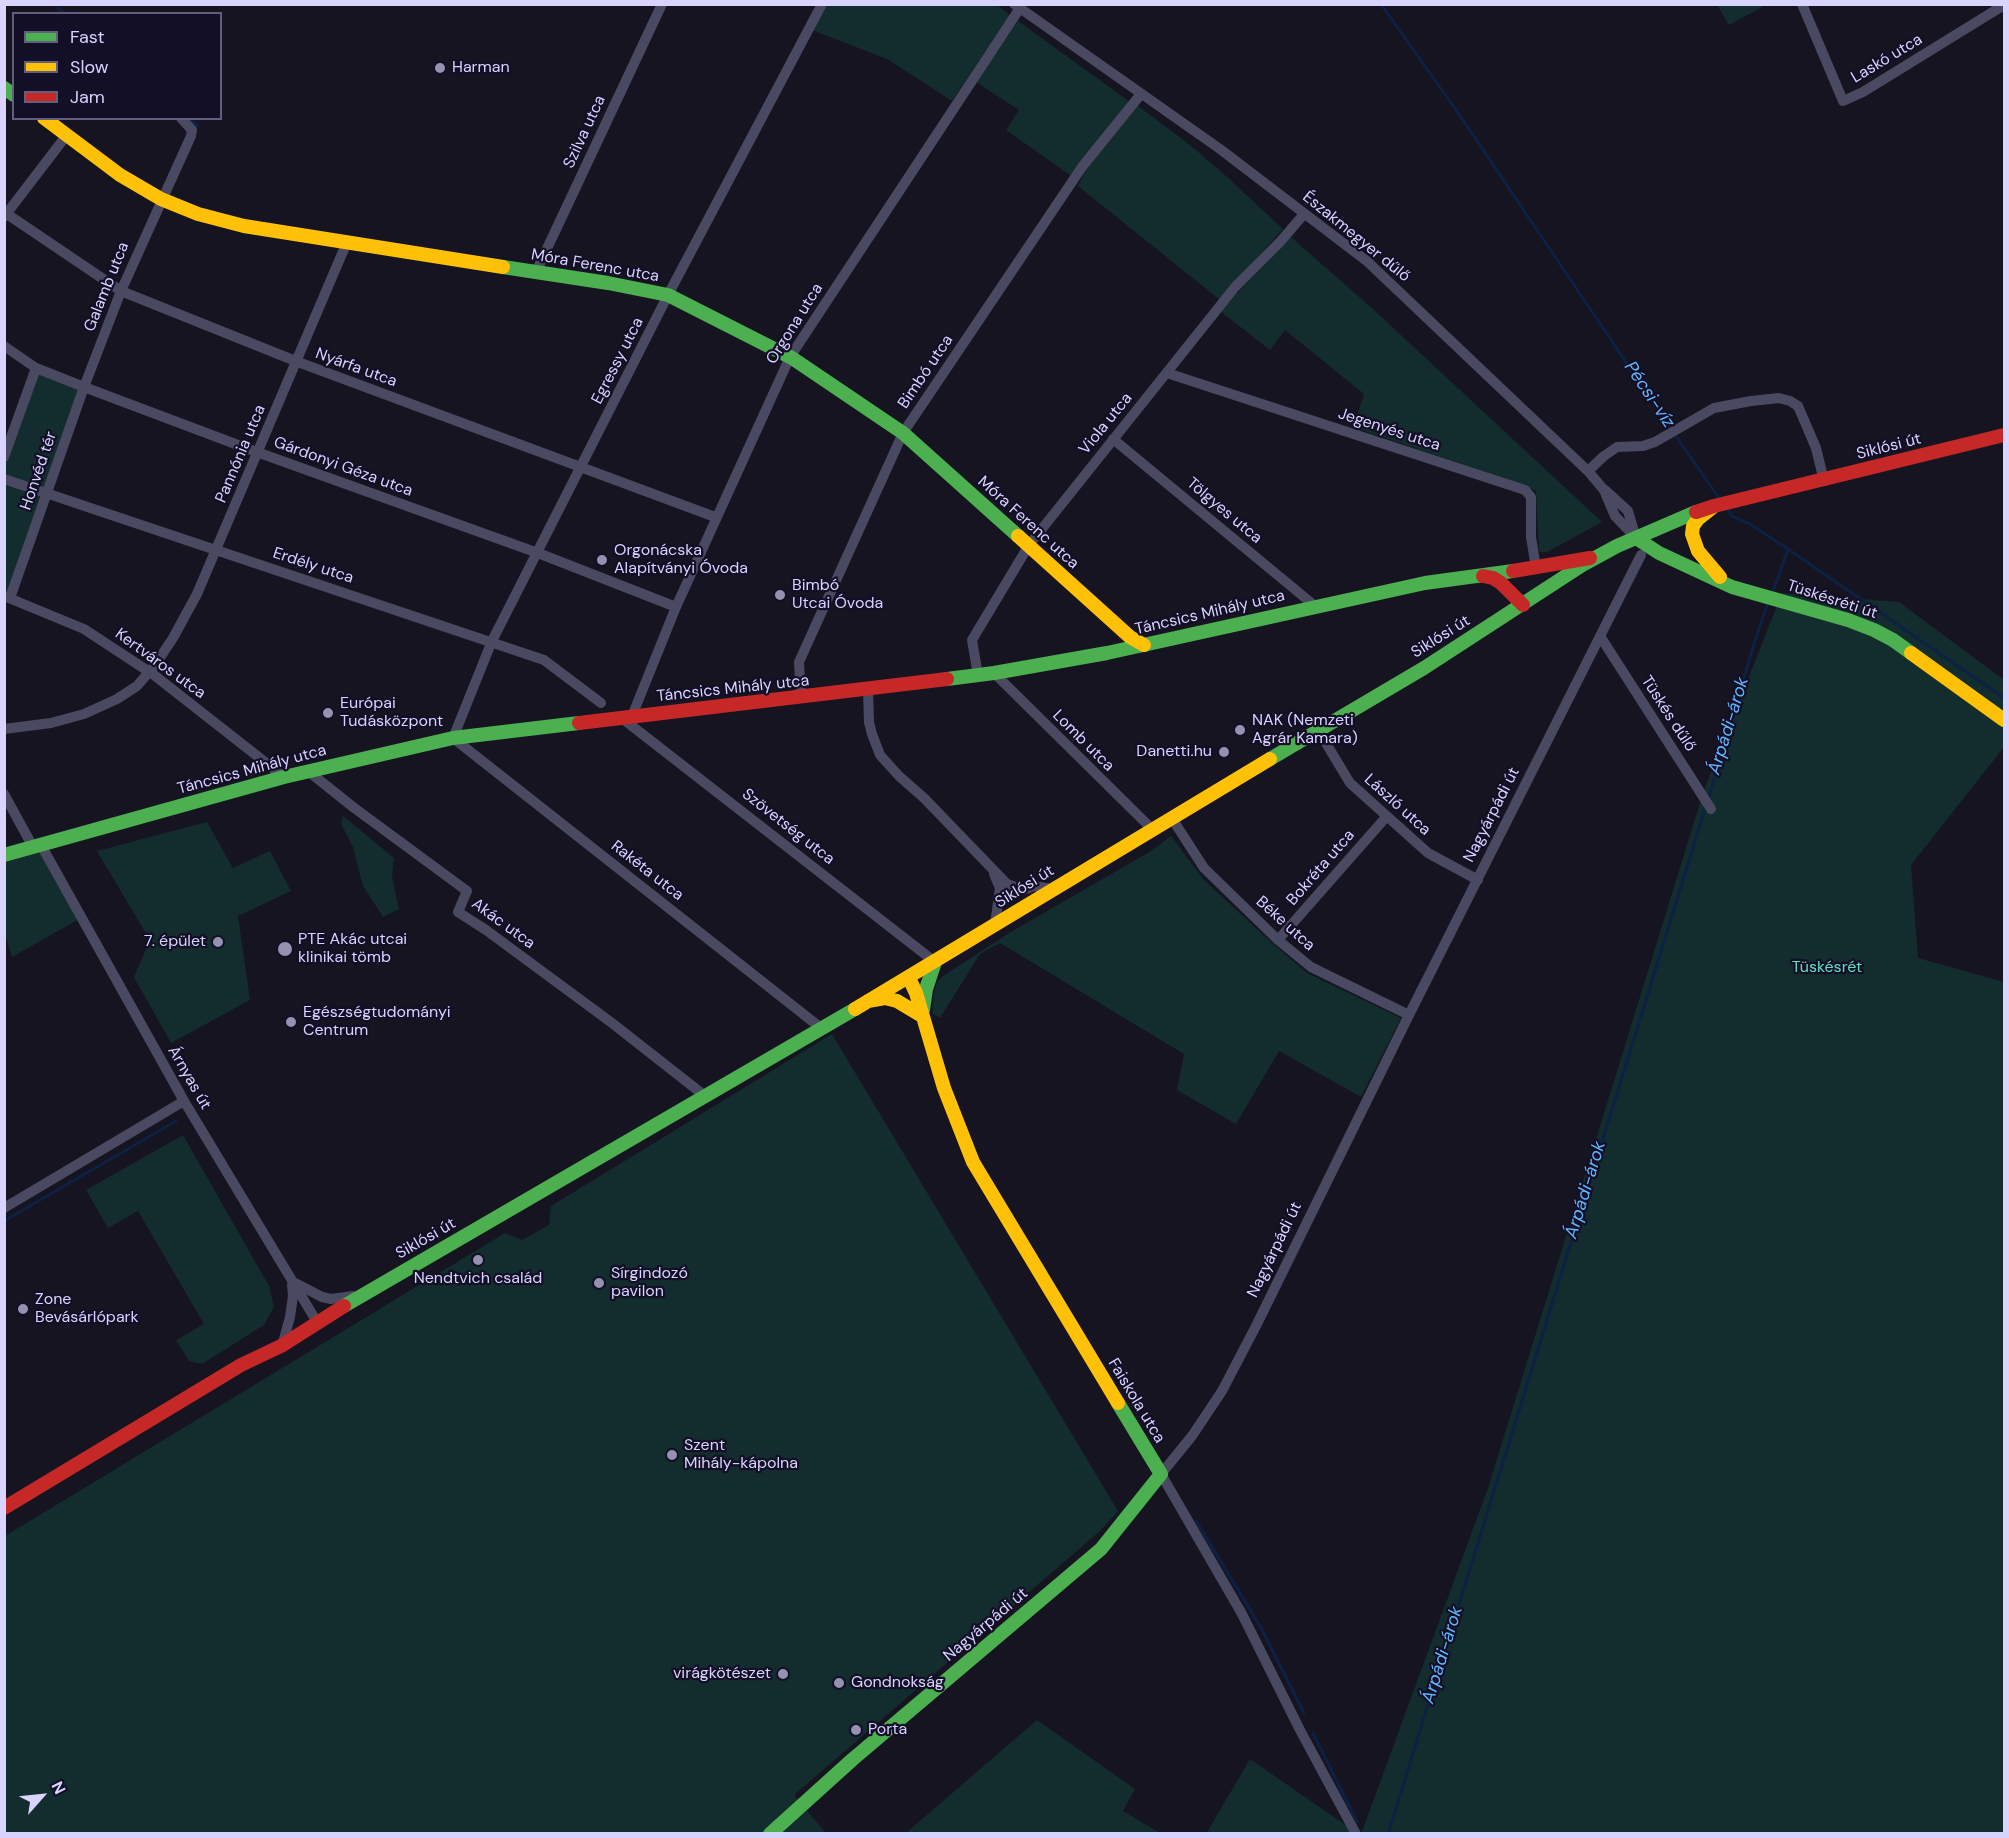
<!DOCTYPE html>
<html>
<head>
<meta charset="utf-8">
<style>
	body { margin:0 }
	#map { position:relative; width:2009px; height:1838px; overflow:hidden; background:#161421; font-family:"DM Sans",sans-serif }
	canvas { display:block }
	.frame { position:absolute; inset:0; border:6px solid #d9d4ff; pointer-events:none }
	.legend { position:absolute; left:12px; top:12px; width:210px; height:108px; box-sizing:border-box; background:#130f26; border:2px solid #625e7d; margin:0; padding:8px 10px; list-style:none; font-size:18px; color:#d9d4ff }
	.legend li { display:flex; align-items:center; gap:12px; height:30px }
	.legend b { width:30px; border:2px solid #625e7d }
	.north { position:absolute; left:12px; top:1766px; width:60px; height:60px; -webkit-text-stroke:4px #130f26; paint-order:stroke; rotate:63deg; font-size:16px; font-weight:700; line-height:24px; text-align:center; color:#d9d4ff }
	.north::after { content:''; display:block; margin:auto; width:21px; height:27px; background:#d9d4ff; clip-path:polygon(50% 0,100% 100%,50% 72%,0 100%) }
</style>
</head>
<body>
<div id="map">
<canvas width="2009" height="1838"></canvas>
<div class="frame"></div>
<ul class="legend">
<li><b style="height:8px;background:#4caf50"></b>Fast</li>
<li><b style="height:8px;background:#ffc107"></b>Slow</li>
<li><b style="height:8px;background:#c62828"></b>Jam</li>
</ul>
<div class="north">N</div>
</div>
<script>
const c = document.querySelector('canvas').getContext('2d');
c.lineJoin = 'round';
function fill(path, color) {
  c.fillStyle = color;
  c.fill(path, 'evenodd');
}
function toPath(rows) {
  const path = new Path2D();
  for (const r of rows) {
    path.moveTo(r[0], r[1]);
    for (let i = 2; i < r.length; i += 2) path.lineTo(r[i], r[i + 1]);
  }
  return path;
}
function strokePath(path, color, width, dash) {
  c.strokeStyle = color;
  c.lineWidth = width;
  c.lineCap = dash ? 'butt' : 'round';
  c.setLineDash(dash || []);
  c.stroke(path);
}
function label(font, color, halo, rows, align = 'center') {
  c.font = font + ' "DM Sans",sans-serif';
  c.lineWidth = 4.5;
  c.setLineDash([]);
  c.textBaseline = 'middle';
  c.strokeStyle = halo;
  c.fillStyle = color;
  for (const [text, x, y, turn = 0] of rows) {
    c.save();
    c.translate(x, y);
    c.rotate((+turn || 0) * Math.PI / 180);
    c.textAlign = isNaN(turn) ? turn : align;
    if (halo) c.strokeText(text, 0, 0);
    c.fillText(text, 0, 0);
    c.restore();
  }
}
fill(toPath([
	[826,5,997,5,1010,15,952,101,887,59,812,30],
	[1717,5,1766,5,1729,25],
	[1018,21,1130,102,1074,178,1006,130,1019,110,976,82],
	[1138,106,1189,144,1226,176,1283,229,1220,300,1078,186,1087,168],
	[1291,237,1374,310,1602,522,1547,552,1539,552,1536,491,1518,483,1353,427,1364,394,1285,330,1270,350,1220,311],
	[36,368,84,387,10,598,5,596,5,457],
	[1782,593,1899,602,2004,680,2004,747,1911,865,1918,958,2004,982,2004,1833,1361,1834,1488,1488,1704,790],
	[343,816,394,858,392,877,399,909,383,917,363,886,353,847,341,824],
	[207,822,233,868,270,851,291,891,238,916,250,1000,171,1043,134,977,150,940,97,851],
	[1171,836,1204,880,1270,941,1307,973,1401,1018,1361,1097,1279,1051,1236,1124,1177,1090,1184,1054,1000,943,980,954,940,1018,932,1013,934,993,937,982,943,976,1009,933,1151,851],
	[41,845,81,918,12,957,5,934,4,855],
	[832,1034,1118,1511,1100,1531,794,1795,826,1833,5,1834,5,1536,505,1233,522,1240,549,1225,551,1206],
	[183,1135,269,1286,274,1307,264,1325,202,1364,189,1361,176,1340,204,1324,138,1211,108,1228,86,1190],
	[1037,1720,1135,1789,1123,1811,1160,1833,906,1833],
	[1250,1759,1357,1833,1206,1834]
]), '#132c2d');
strokePath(toPath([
	[1381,4,1463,120,1671,429],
	[58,8,65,14],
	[189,118,198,126],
	[1675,435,1719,498],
	[1727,508,1732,516,1750,524,1788,549,2004,698],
	[1772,594,1788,549],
	[1708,800,1756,637,1768,603],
	[4,1221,176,1121],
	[1196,1521,1260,1626,1304,1713],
	[1313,1733,1357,1822],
	[1388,1834,1706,806]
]), '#0d2144', 3);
strokePath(toPath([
	[1014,4,1220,149,1368,262,1588,471,1604,490,1615,516,1636,538],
	[1802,4,1843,101,1863,92,2004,5],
	[4,212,121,291,298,362,715,517],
	[4,217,66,136],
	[536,272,662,4],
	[4,346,36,368,84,387,254,451,538,553,676,607],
	[1167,373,1525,490,1531,497,1531,537,1536,568],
	[1113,439,1315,606],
	[4,457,36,368],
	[1588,471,1604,456,1617,447,1643,446,1655,442,1714,408,1751,401,1779,398,1790,401,1798,406,1816,448,1824,481],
	[4,479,544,660,601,703],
	[1605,490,1628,511,1635,535],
	[4,596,84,629,154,675,284,777],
	[10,598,84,387,121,291,191,136,192,130,181,118],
	[1600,636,1711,809],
	[994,673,1152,829],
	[978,675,972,640,1029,545,1235,287,1280,242,1304,214],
	[868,690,869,722,872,734,880,755,899,776,924,798,1007,884,1023,890,1034,886,1053,889],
	[801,698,799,662,903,433,1082,167,1141,94],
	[632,716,676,607,790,357,1020,8],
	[623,719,935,962],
	[4,729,51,723,84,714,117,699,137,686,155,665,173,638,197,594,347,242],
	[1318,730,1350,783,1428,853,1478,880],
	[308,771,353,807,467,891,458,912,486,930,612,1023,705,1096],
	[4,794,33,847],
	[1171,817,1204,868,1278,940,1311,967,1409,1015],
	[41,845,184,1101,317,1322],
	[994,874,1000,888,995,925],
	[1278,940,1387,816],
	[821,1028,453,738,492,641,668,295,822,4],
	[4,1208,184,1101],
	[295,1283,322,1297,331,1299,353,1296],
	[282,1346,290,1317,293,1296,292,1285],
	[1356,1834,1300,1730,1242,1614,1161,1474,1192,1436,1222,1391,1256,1326,1409,1015,1641,555]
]), '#4a4962', 10);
strokePath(toPath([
	[4,88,14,95],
	[503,267,608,283,668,295,792,358,903,433,1018,536],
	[1636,538,1659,553,1732,587,1848,620,1874,630,1893,640,1911,653],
	[947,679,994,673,1107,653,1425,583,1513,571],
	[1270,759,1424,668,1584,564,1617,546,1696,512],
	[4,855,284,777,453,738,579,723],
	[923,1010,926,989,935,962],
	[344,1306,855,1009],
	[770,1834,853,1759,1101,1549,1161,1474,1118,1403]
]), '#4caf50', 14);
strokePath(toPath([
	[44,118,120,175,161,199,198,214,244,226,503,267],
	[1713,507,1698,519,1693,526,1692,534,1698,551,1720,577],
	[1018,536,1130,637,1144,645],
	[1911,653,2004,720],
	[909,978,916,993,944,1088,973,1162,1118,1403],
	[868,1001,885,998,897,1001,922,1016],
	[855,1009,1270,759]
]), '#ffc107', 14);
strokePath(toPath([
	[1696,512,1714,506,2004,435],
	[1513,571,1590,558],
	[1483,576,1493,578,1501,583,1523,605],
	[579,723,947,679],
	[4,1508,241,1365,281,1346,344,1306]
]), '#c62828', 14);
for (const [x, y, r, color] of [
	[440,68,6,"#9591b1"],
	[602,560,6,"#9591b1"],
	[780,595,6,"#9591b1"],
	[328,713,6,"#9591b1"],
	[1240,730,6,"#9591b1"],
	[1224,752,6,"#9591b1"],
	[218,942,6,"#9591b1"],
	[285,949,8,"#9591b1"],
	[291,1022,6,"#9591b1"],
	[478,1260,6,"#9591b1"],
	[599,1283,6,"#9591b1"],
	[23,1309,6,"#9591b1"],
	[672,1455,6,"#9591b1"],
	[783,1674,6,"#9591b1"],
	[839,1683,6,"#9591b1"],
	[856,1730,6,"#9591b1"]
]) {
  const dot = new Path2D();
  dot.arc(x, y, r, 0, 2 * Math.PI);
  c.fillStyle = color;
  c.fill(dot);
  strokePath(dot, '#130f26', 2);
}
label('16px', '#d9d4ff', '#130f26', [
	["Laskó utca",1887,59,-31],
	["Szilva utca",585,132,-65],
	["Északmegyer dűlő",1356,237,39],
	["Móra Ferenc utca",595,266,10],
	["Galamb utca",107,287,-68],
	["Orgona utca",795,324,-58],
	["Egressy utca",618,361,-63],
	["Nyárfa utca",356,368,20],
	["Bimbó utca",926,372,-56],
	["Viola utca",1106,424,-51],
	["Jegenyés utca",1389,430,18],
	["Siklósi út",1889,447,-14],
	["Pannónia utca",241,454,-67],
	["Gárdonyi Géza utca",343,467,20],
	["Honvéd tér",39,471,-71],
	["Tölgyes utca",1224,511,40],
	["Móra Ferenc utca",1028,523,42],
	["Erdély utca",313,566,18],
	["Tüskésréti út",1832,600,18],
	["Táncsics Mihály utca",1210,613,-13],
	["Siklósi út",1441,637,-32],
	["Kertváros utca",160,664,36],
	["Táncsics Mihály utca",733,689,-6],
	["Tüskés dűlő",1668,714,57],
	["Lomb utca",1083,741,45],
	["Táncsics Mihály utca",252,770,-15],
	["László utca",1397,805,42],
	["Nagyárpádi út",1492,815,-63],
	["Szövetség utca",788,827,38],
	["Bokréta utca",1321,868,-49],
	["Rakéta utca",647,871,38],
	["Siklósi út",1025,887,-32],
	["Akác utca",503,924,36],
	["Béke utca",1285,924,42],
	["Árnyas út",189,1078,60],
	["Siklósi út",426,1239,-30],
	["Nagyárpádi út",1275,1250,-64],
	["Faiskola utca",1136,1401,59],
	["Nagyárpádi út",986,1625,-40]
]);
label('16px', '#d9d4ff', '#130f26', [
	["Harman",452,68],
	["Orgonácska",614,551],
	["Alapítványi Óvoda",614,569],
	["Bimbó",792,586],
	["Utcai Óvoda",792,604],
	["Európai",340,704],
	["Tudásközpont",340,722],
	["NAK (Nemzeti",1252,721],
	["Agrár Kamara)",1252,739],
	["Danetti.hu",1212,752,"right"],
	["PTE Akác utcai",298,940],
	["klinikai tömb",298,958],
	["7. épület",206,942,"right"],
	["Egészségtudományi",303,1013],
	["Centrum",303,1031],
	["Sírgindozó",611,1274],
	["pavilon",611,1292],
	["Nendtvich család",478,1279,"center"],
	["Zone",35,1300],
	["Bevásárlópark",35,1318],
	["Szent",684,1446],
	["Mihály-kápolna",684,1464],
	["virágkötészet",771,1674,"right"],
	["Gondnokság",851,1683],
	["Porta",868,1730]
], 'left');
label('16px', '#5fe0c0', '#130f26', [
	["Tüskésrét",1827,968]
]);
label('italic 18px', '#62b6ff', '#130f26', [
	["Pécsi-víz",1649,395,56],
	["Árpádi-árok",1729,726,-73],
	["Árpádi-árok",1586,1190,-73],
	["Árpádi-árok",1443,1655,-73]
]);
</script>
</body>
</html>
